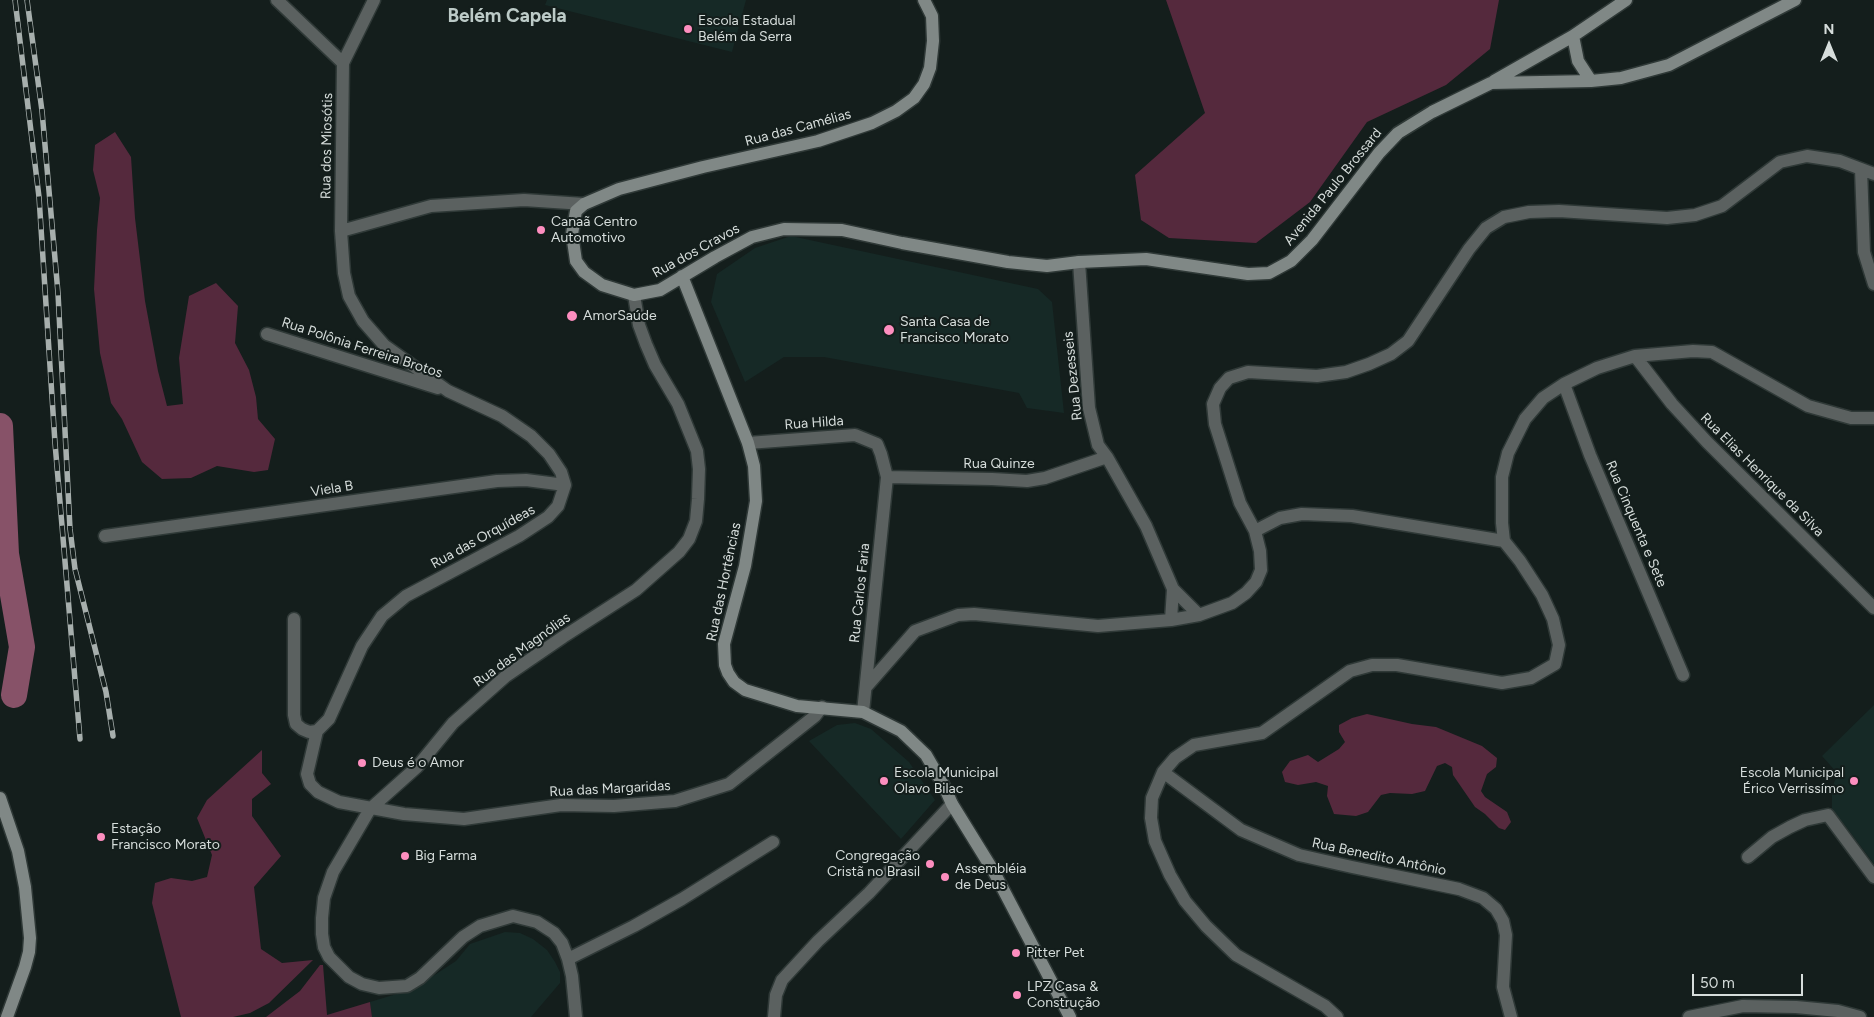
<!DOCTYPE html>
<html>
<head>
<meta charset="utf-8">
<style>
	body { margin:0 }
	#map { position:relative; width:1874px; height:1017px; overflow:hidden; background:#141e1c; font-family:Figtree,sans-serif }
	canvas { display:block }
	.north { position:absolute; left:1804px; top:20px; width:50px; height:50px; -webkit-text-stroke:4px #141e1c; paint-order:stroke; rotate:0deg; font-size:14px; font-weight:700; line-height:20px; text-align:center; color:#d6dddb }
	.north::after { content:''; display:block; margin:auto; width:18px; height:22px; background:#d6dddb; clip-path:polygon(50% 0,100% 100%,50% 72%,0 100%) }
	.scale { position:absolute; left:1692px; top:974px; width:111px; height:22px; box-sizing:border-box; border:2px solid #d6dddb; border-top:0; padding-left:6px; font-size:15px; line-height:18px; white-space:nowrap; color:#d6dddb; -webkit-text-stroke:4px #141e1c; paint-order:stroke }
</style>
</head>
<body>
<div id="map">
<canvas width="1874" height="1017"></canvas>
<div class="north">N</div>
<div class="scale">50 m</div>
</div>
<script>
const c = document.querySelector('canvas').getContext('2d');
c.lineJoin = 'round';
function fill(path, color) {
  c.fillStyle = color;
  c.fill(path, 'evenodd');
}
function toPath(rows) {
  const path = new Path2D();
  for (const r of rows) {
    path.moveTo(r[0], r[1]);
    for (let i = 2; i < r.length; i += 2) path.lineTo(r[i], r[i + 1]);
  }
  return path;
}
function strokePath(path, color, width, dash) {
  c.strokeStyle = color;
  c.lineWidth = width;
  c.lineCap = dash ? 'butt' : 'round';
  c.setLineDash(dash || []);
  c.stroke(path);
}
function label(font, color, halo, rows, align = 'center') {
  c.font = font + ' Figtree,sans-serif';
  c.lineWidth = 4;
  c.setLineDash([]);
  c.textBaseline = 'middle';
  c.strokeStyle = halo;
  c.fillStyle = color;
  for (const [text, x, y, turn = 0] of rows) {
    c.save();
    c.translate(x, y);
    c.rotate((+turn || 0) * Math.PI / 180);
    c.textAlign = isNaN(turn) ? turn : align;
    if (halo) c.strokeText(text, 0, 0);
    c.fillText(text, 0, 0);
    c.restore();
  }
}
fill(toPath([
	[547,0,746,0,732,52,545,5],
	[791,236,1038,289,1052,302,1064,413,1027,408,1019,393,824,357,784,357,745,382,711,302,717,274,755,248],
	[1874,705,1874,864,1844,824,1832,813,1832,787,1838,774,1822,756],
	[855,723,871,729,909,762,935,800,901,839,809,741,837,725],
	[505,932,520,933,533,939,547,950,555,962,560,972,560,983,531,1017,372,1017,370,1002,413,989,456,961,470,944]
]), '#162926');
fill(toPath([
	[1166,0,1499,0,1490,49,1446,85,1367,122,1310,202,1256,243,1169,238,1141,220,1135,175,1205,113],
	[115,132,131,157,135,218,145,301,158,371,167,406,183,404,179,358,189,296,216,283,238,306,235,343,249,370,256,397,258,419,275,439,268,470,254,472,217,466,191,478,162,479,142,462,122,419,111,403,100,353,94,289,97,230,100,198,93,170,95,145],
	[1367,714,1412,724,1436,727,1482,746,1497,758,1496,767,1487,774,1481,791,1485,797,1507,812,1511,822,1505,830,1499,828,1485,814,1475,807,1453,775,1452,767,1445,763,1437,766,1425,791,1412,794,1390,793,1381,795,1368,812,1356,816,1334,814,1327,796,1328,786,1316,782,1298,785,1285,782,1282,772,1290,761,1308,755,1318,762,1339,749,1345,742,1339,732,1339,725,1352,718],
	[262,750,262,773,271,784,252,799,252,816,281,856,254,887,261,949,282,963,313,960,269,1003,250,1013,233,1017,181,1017,152,903,155,883,171,878,192,881,207,877,212,855,197,818,207,800],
	[320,965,323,965,327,1015,370,1002,372,1017,266,1017,300,991]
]), '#55293d');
strokePath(toPath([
	[0,426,6,554,22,647,14,695]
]), '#875268', 26);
const street = toPath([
	[277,0,343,63],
	[374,0,343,63,341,231,344,273,349,296,363,321,384,345,448,391,502,416,531,436,549,454,561,472,565,485,558,506,548,517,519,536,406,596,382,616,362,646,329,719,317,731,307,774,310,784,318,792,339,802,404,814,464,819,561,805,614,806,675,801,729,784,815,716,822,707],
	[1861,169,1864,252,1874,284],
	[341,231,431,206,524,200,584,204],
	[1079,262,1089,408,1098,445,1107,457,1146,526,1173,589],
	[267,334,438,388],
	[1635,356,1672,404,1707,442,1874,608],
	[1564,384,1590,455,1683,675],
	[748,443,855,435,877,444,881,454,887,477,863,712],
	[887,477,992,479,1027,481,1045,478,1107,457],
	[1255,531,1280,518,1302,514,1352,516,1504,541],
	[105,536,497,481,526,480,565,485],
	[1504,541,1502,523,1502,477,1508,453,1525,419,1543,398,1564,384,1597,368,1635,356,1693,351,1712,352,1808,406,1851,418,1874,418],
	[294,619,294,715,296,724,302,729,309,732,317,731],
	[1171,620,1173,589,1199,615],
	[866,687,915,631,958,615,974,614,1098,626,1171,620,1199,615,1232,603,1246,593,1256,582,1261,570,1260,551,1255,531,1240,503,1215,424,1213,404,1220,388,1229,378,1248,372,1317,376,1346,372,1369,364,1391,354,1408,341,1469,249,1486,228,1504,217,1529,212,1559,211,1667,218,1695,215,1722,206,1780,162,1807,156,1840,161,1874,174],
	[1163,772,1241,830,1299,855,1352,867,1459,889,1483,898,1496,909,1503,921,1506,935,1503,987,1511,1017],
	[1748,857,1772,837,1790,827,1805,820,1828,815,1874,877],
	[568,959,634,926,682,899,773,842],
	[576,1017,572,976,568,959,562,943,554,933,537,922,513,916,480,926,463,937,420,978,407,986,379,988,362,984,349,977,329,957,324,947,322,934,322,918,324,898,333,872,370,809,417,767,453,723,506,676,563,637,636,590,679,552,689,539,696,521,698,499,699,469,697,451,678,404,655,365,646,344,639,325,634,295],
	[774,1017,776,995,782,980,818,941,869,893,952,804],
	[1337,1017,1325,1006,1236,955,1206,926,1185,901,1170,875,1155,841,1151,818,1152,798,1163,772,1175,758,1194,745,1262,733,1350,671,1372,665,1397,665,1502,683,1531,678,1555,664,1559,645,1553,619,1542,595,1520,561,1504,541],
	[1689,1017,1743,1006,1796,1007,1838,1011,1860,1017]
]);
const secondary = toPath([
	[924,0,932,16,933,41,930,68,924,84,914,98,896,111,872,123,818,141,703,167,619,189,584,204,576,211,572,234,576,261,584,272,602,285,634,295,660,290,715,257,752,237,784,229,842,230,902,243,1008,262,1047,266,1079,262,1146,259,1248,274,1269,273,1291,261,1312,240,1379,153,1398,133,1432,112,1491,83,1591,81,1621,78,1669,65,1795,0],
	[1573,36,1578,61,1591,81],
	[1494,81,1573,36,1626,0],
	[682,276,748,443,754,466,756,501,745,566,724,644,725,665,728,673,734,682,745,690,797,706,863,712,901,731,926,755,944,786,952,804,994,872,1070,1017],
	[0,798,18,851,25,887,30,938,29,952,25,967,7,1017]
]);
strokePath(street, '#2f3937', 15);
strokePath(secondary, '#2f3937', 15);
strokePath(street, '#5b6160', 12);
strokePath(secondary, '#808886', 12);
const rail = toPath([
	[15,0,39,197,55,443,80,739],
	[27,0,42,111,58,293,70,529,75,569,106,692,113,736]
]);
strokePath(rail, '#a7afad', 5.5);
strokePath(rail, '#141e1c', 4, [11]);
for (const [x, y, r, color] of [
	[688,29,5,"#fd8ebf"],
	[541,230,5,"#fd8ebf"],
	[572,316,6,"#fd8ebf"],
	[889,330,6,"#fd8ebf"],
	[362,763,5,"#fd8ebf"],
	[884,781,5,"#fd8ebf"],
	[1854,781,5,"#fd8ebf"],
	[101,837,5,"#fd8ebf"],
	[405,856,5,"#fd8ebf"],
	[930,864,5,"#fd8ebf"],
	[945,877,5,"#fd8ebf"],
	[1016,953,5,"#fd8ebf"],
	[1017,995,5,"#fd8ebf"]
]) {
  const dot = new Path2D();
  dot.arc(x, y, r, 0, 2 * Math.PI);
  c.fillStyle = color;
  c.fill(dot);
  strokePath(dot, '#141e1c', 2);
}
label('14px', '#d6dddb', '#141e1c', [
	["Escola Estadual",698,21],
	["Belém da Serra",698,37],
	["Canaã Centro",551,222],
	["Automotivo",551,238],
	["AmorSaúde",583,316],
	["Santa Casa de",900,322],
	["Francisco Morato",900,338],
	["Deus é o Amor",372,763],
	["Escola Municipal",894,773],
	["Olavo Bilac",894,789],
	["Escola Municipal",1844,773,"right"],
	["Érico Verrissímo",1844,789,"right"],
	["Estação",111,829],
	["Francisco Morato",111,845],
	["Big Farma",415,856],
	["Congregação",920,856,"right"],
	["Cristã no Brasil",920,872,"right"],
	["Assembléia",955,869],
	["de Deus",955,885],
	["Pitter Pet",1026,953],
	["LPZ Casa &",1027,987],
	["Construção",1027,1003]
], 'left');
label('14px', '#d6dddb', '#141e1c', [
	["Rua das Camélias",798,128,-15],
	["Rua dos Miosótis",327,146,-89],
	["Avenida Paulo Brossard",1333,187,-51],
	["Rua dos Cravos",696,251,-29],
	["Rua Polônia Ferreira Brotos",362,348,18],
	["Rua Dezesseis",1073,376,-96],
	["Rua Hilda",814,423,-4],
	["Rua Quinze",999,464],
	["Rua Elias Henrique da Silva",1762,475,45],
	["Viela B",332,489,-9],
	["Rua Cinquenta e Sete",1636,524,67],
	["Rua das Orquídeas",483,537,-29],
	["Rua das Hortências",724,582,-78],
	["Rua Carlos Faria",860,593,-84],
	["Rua das Magnólias",522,650,-36],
	["Rua das Margaridas",610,789,-3],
	["Rua Benedito Antônio",1379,857,12]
]);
label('bold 19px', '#bccac7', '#141e1c', [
	["Belém Capela",507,16]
]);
</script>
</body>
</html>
